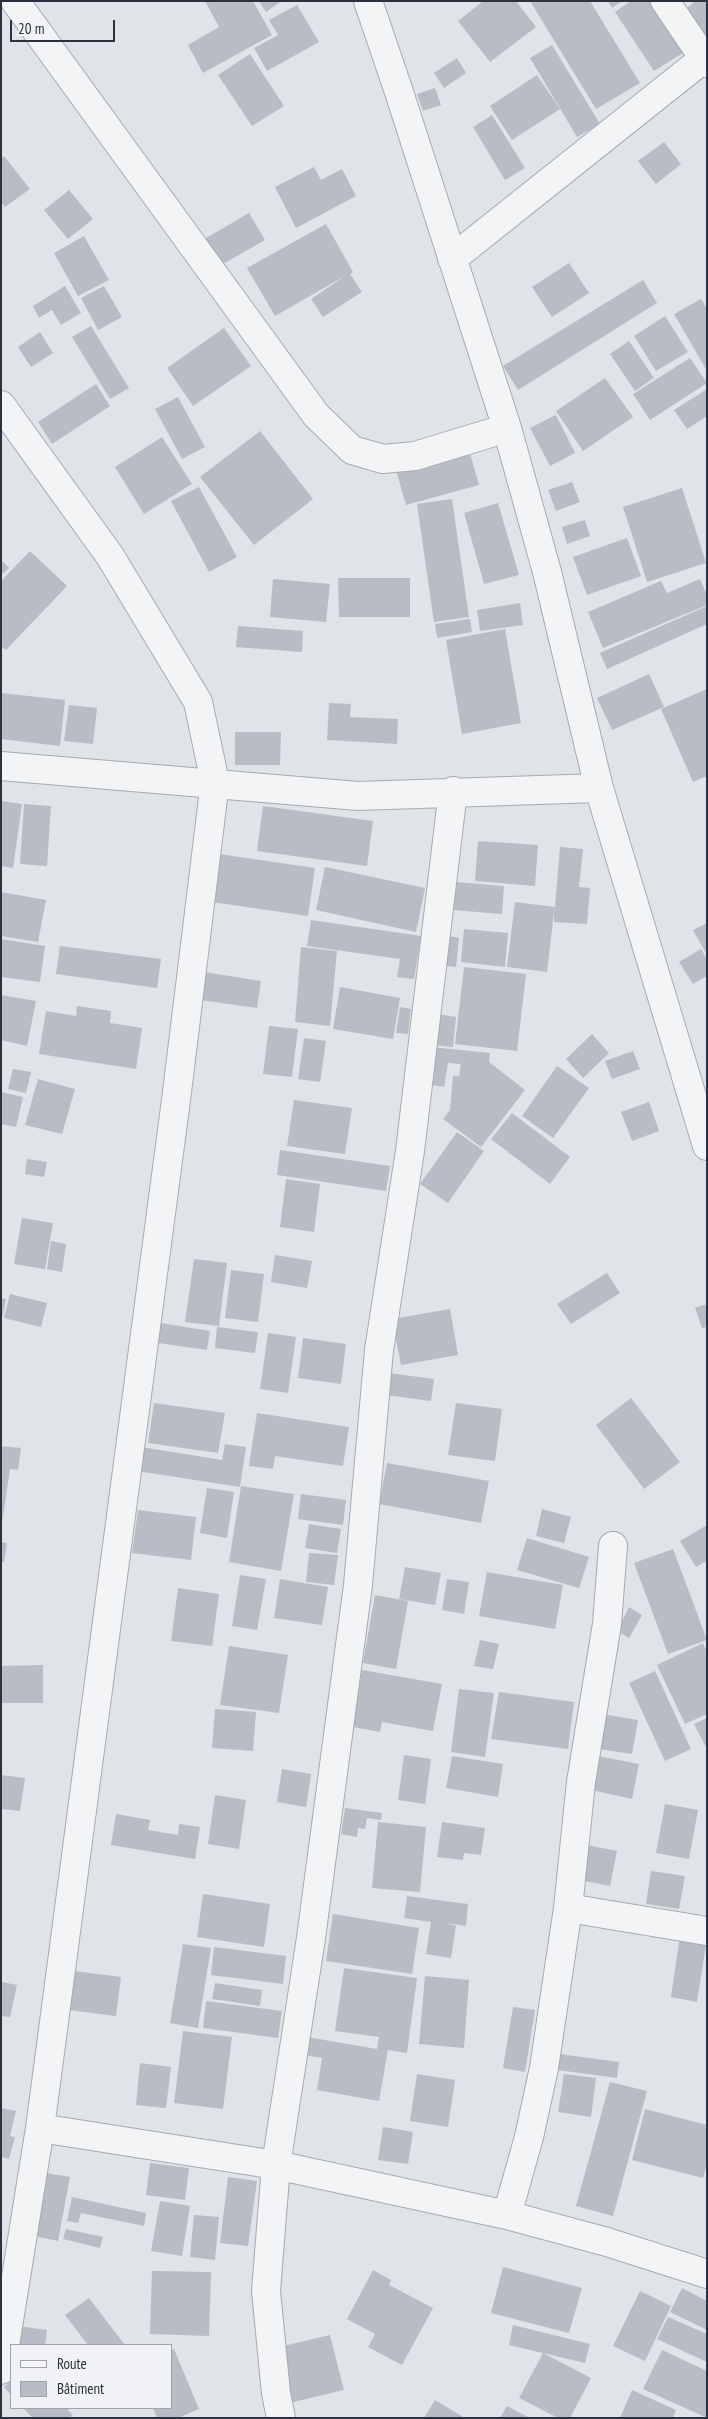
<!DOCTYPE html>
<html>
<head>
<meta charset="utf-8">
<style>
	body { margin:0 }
	#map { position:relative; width:708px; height:2419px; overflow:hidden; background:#e0e3e8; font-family:"PT Sans Narrow",sans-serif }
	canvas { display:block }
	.frame { position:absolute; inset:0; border:2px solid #2b313d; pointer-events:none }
	.legend { position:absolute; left:10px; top:2344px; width:162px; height:65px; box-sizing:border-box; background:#f0f2f5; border:1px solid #a1a5ab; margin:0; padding:6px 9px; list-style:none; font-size:15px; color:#2b313d }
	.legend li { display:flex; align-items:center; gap:10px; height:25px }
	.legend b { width:25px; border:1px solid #a1a5ab }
	.scale { position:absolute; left:10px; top:20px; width:105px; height:22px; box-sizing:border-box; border:2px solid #2b313d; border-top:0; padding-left:6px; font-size:15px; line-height:18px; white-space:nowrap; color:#2b313d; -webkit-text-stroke:4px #f0f2f5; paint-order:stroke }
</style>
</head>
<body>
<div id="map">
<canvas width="708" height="2419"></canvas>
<div class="frame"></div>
<ul class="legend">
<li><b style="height:6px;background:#f3f4f6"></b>Route</li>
<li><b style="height:14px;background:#b8bcc4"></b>Bâtiment</li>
</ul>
<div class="scale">20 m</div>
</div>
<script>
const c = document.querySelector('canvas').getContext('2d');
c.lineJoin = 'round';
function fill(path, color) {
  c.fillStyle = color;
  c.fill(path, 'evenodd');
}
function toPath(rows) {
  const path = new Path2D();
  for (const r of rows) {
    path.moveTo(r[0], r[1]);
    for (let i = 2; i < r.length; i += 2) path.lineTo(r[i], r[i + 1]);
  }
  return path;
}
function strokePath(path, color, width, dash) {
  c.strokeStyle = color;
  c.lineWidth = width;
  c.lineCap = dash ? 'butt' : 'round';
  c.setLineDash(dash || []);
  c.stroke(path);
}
fill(toPath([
	[205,1,253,1,272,35,203,73,188,45,219,27],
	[259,1,281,1,266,12],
	[483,1,516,1,536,27,490,62,458,21],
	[530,1,590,1,640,83,596,109],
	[608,1,622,1,612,8],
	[631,1,649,1,683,53,654,71,615,12],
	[695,1,707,1,707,34,704,36,683,12],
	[297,5,319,42,267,71,254,48,278,35,269,20],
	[552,45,600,124,577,137,530,58],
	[250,54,284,106,252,126,218,75],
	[457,58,466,73,444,88,434,73],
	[537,75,560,109,512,140,490,106],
	[435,88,441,105,423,111,417,94],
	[492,115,525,168,505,180,473,127],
	[664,142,681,164,656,184,638,161],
	[4,156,30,189,5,207,1,202,1,158],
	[314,167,321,180,342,169,356,196,296,228,275,187],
	[69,190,93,219,68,239,44,210],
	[249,213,265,240,216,268,201,241],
	[326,224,353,272,350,274,362,292,323,317,311,299,345,276,275,316,247,268],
	[84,236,109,280,78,296,54,253],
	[569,263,589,293,552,317,532,287],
	[643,280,657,303,518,390,503,366],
	[65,286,81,313,61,325,52,310,39,318,33,306],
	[104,286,122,317,98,330,81,298],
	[701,299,707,309,707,371,674,314],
	[665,316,688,352,656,371,634,336],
	[91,326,129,388,110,399,72,337],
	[224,328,251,366,193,406,167,368],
	[40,332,53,353,31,367,18,347],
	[629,341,654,378,635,391,610,354],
	[690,358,707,383,650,420,633,394],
	[605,378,633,417,583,451,556,411],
	[96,384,110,406,52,444,38,422],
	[707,389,707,416,687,429,674,410],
	[178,397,205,447,182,459,155,409],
	[556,415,575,453,550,466,530,428],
	[260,431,313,499,254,545,200,477],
	[162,437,192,484,144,514,115,467],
	[469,450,479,485,406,505,396,470],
	[572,482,580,502,556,511,548,490],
	[199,487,237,557,209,572,171,501],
	[682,488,706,563,647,582,623,507],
	[452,499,469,617,434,622,417,504],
	[498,503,519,575,484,584,464,513],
	[585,520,590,536,567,544,562,527],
	[627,538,641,576,587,595,573,557],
	[30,551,67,586,6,650,1,646,1,581],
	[1,560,9,568,1,575],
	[338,578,410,578,410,617,339,617],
	[273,579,330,584,326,622,270,617],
	[700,579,707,595,707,605,603,648,588,612,661,581,667,593],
	[520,603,523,625,480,631,477,610],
	[707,606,707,624,607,669,600,653],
	[470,619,472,632,437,638,435,624],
	[238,626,303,631,302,652,236,647],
	[505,629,521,723,462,734,446,640],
	[649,674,664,707,612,730,597,698],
	[707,689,707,776,693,782,661,709],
	[1,693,65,700,60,746,1,739],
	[329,703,351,704,350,717,398,719,397,744,327,740],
	[69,705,97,708,93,744,64,741],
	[235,732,281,732,280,765,235,765],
	[1,801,22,804,13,868,1,866],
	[24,804,51,806,47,866,20,864],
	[263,806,373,821,367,866,257,851],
	[478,841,538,845,535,886,475,881],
	[560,847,583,849,579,887,590,888,587,924,554,922,554,912,547,972,507,967,515,902,555,907],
	[219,854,315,868,308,916,212,902],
	[325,867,425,888,416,932,316,910],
	[455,882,504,886,502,914,453,910],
	[1,892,46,900,38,942,1,936],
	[311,920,421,936,414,979,397,977,400,959,307,946],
	[707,923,707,955,693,930],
	[464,929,508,933,505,967,461,962],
	[449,936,459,938,456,967,445,966],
	[1,939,45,946,40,982,1,977],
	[60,946,161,959,157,988,56,974],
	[301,947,337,951,330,1026,295,1022],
	[701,949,707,959,707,976,693,984,679,962],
	[464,967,526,974,517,1051,455,1044],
	[204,972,261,981,257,1008,200,1000],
	[340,987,400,998,393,1039,333,1029],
	[1,995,36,1001,27,1046,1,1040],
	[77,1006,111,1011,110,1023,142,1028,136,1069,39,1054,46,1011,76,1016],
	[400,1007,411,1009,408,1034,396,1033],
	[436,1014,456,1017,453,1047,432,1045],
	[269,1026,298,1029,292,1077,263,1074],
	[592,1034,609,1053,583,1078,566,1059],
	[304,1038,326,1041,320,1082,298,1079],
	[431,1047,490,1053,489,1062,525,1090,481,1147,443,1119,450,1110,453,1076,459,1076,461,1064,448,1063,444,1087,427,1084],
	[633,1051,640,1069,612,1079,605,1061],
	[557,1066,589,1088,553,1138,522,1116],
	[13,1069,31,1072,26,1093,8,1089],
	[38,1079,75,1089,62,1134,25,1125],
	[1,1092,23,1097,16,1127,1,1124],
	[294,1100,352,1108,345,1154,287,1146],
	[649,1102,659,1131,632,1141,621,1112],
	[512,1113,570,1157,550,1184,491,1139],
	[457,1132,484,1151,448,1203,420,1184],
	[280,1150,390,1166,386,1191,277,1175],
	[27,1159,47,1162,44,1177,25,1174],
	[286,1179,320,1184,314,1232,280,1227],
	[22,1218,53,1223,45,1269,14,1264],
	[51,1241,66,1244,62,1272,47,1269],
	[275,1255,312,1261,307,1288,271,1282],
	[194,1259,227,1263,219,1326,185,1322],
	[231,1270,264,1274,258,1322,225,1318],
	[607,1273,620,1293,571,1324,557,1304],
	[10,1294,47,1303,41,1327,4,1318],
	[1,1298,6,1299,2,1319,1,1319],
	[707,1304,707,1327,702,1328,695,1308],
	[450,1309,458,1355,401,1365,392,1319],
	[161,1323,210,1331,207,1350,158,1343],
	[217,1327,258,1332,255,1353,215,1348],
	[268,1333,296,1337,288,1393,260,1389],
	[303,1338,346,1344,341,1384,298,1378],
	[389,1373,434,1379,431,1401,386,1395],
	[631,1398,680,1462,644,1489,596,1425],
	[154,1403,225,1413,218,1453,148,1443],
	[456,1403,502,1409,495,1461,448,1455],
	[257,1413,349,1427,343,1466,275,1456,273,1469,249,1466],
	[225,1444,246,1447,240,1487,137,1471,141,1447,222,1460],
	[1,1446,21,1448,18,1470,10,1469,2,1523],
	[387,1463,489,1481,481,1523,379,1504],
	[241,1486,294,1494,281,1571,229,1562],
	[207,1488,234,1492,227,1538,200,1533],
	[301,1494,346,1500,343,1525,298,1519],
	[542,1509,571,1517,564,1543,536,1536],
	[138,1510,196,1517,191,1560,132,1553],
	[309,1524,341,1529,337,1553,305,1548],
	[707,1525,707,1561,696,1567,680,1541],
	[527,1538,589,1557,579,1588,517,1570],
	[1,1542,7,1543,4,1562,1,1562],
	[673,1549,707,1640,668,1654,634,1563],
	[309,1553,338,1555,334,1585,306,1582],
	[405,1567,441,1573,435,1605,399,1599],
	[487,1572,563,1585,555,1629,479,1616],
	[240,1575,266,1579,257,1630,232,1626],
	[280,1579,328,1587,322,1625,274,1618],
	[447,1579,469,1582,464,1614,442,1610],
	[178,1588,219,1594,212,1646,171,1641],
	[375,1595,408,1601,396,1669,363,1663],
	[629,1607,642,1615,629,1638,617,1631],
	[480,1640,499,1644,493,1669,474,1666],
	[703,1643,707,1652,707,1714,685,1724,657,1665],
	[229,1646,288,1655,279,1713,220,1705],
	[43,1665,43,1703,1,1703,1,1666],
	[362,1670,442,1684,433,1731,382,1722,380,1732,353,1727],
	[655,1671,691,1749,665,1761,629,1683],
	[459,1689,494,1693,485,1757,451,1752],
	[499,1692,574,1702,568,1749,491,1739],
	[215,1709,256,1712,253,1751,212,1748],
	[597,1713,638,1720,632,1754,592,1748],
	[707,1718,707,1749,694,1724],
	[404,1755,431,1759,425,1804,398,1800],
	[593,1755,639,1764,632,1799,587,1789],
	[452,1756,503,1764,498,1797,446,1788],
	[282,1769,311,1774,306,1807,277,1802],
	[1,1775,25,1778,20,1811,1,1809],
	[215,1795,246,1800,239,1849,208,1844],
	[665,1804,698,1810,689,1859,656,1853],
	[345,1808,382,1813,381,1820,367,1818,365,1829,358,1828,357,1837,341,1834],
	[116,1814,150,1820,148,1830,178,1835,179,1824,200,1827,195,1859,111,1845],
	[378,1822,426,1827,420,1892,372,1888],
	[442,1822,485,1828,481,1855,464,1853,463,1860,437,1857],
	[587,1845,617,1851,610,1886,580,1880],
	[651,1871,685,1876,679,1909,646,1904],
	[203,1894,270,1904,264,1947,197,1937],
	[407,1896,468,1904,466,1926,445,1923,456,1926,451,1958,426,1954,431,1922,404,1918],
	[333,1914,419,1928,412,1974,326,1961],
	[680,1935,707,1939,697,2002,671,1997],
	[183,1944,211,1948,198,2028,170,2023],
	[214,1947,286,1956,283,1984,211,1975],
	[344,1968,417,1978,407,2053,388,2050,379,2101,317,2090,322,2058,304,2055,307,2037,377,2049,379,2037,335,2031],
	[74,1971,121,1977,116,2016,69,2010],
	[425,1976,469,1980,464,2048,419,2044],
	[1,1982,17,1985,10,2017,1,2016],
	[215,1983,262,1990,260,2006,212,1999],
	[206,2001,282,2011,278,2038,203,2028],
	[513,2007,535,2010,525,2072,503,2068],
	[183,2031,232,2037,223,2109,174,2103],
	[552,2053,619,2062,617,2078,550,2069],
	[140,2063,171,2067,166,2108,136,2105],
	[417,2074,455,2080,448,2127,410,2121],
	[564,2074,596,2078,591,2117,558,2112],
	[610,2082,647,2091,613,2216,576,2206],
	[1,2108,16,2111,10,2136,15,2137,9,2159,1,2157],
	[645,2109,707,2125,707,2163,703,2178,632,2160],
	[383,2127,413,2132,408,2164,378,2160],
	[150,2163,189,2168,185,2200,146,2195],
	[46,2173,70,2177,58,2241,35,2236],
	[228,2177,257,2181,248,2246,220,2243],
	[72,2197,146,2213,144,2226,81,2213,78,2223,67,2221],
	[160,2201,190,2206,182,2256,151,2251],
	[194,2215,219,2217,215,2260,190,2257],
	[66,2229,103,2237,100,2248,63,2239],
	[503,2267,582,2288,569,2333,491,2313],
	[373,2270,391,2280,389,2285,433,2308,402,2365,368,2347,375,2334,347,2319],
	[152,2271,211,2272,209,2336,150,2334],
	[682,2288,707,2301,707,2330,670,2312],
	[640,2291,671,2306,645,2361,613,2346],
	[89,2298,125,2345,88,2345,65,2315],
	[668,2317,707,2334,707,2362,657,2339],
	[513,2325,590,2344,585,2363,509,2345],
	[18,2326,47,2330,45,2345,16,2345],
	[330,2335,344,2390,293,2402,279,2347],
	[174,2349,199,2409,178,2418,157,2418,153,2408,171,2408,171,2351],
	[662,2350,707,2371,707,2418,643,2389],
	[543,2353,591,2378,570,2418,558,2418,519,2398],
	[11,2381,11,2395,4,2387],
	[632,2390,676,2410,673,2418,620,2418],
	[435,2400,465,2418,424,2418],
	[507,2406,530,2418,500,2418],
	[23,2408,66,2408,73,2415,69,2418,33,2418]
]), '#b8bcc4');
const minor = toPath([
	[15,1,316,415,352,450,383,459,415,456,507,428],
	[368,1,399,92,507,428,547,572,599,788,707,1146],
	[665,1,707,63],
	[452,259,707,56],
	[1,405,110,556,198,702,215,782,176,1100,40,2128,1,2370],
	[1,766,358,796,599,788],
	[568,1908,707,1931],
	[40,2128,276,2165,507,2215,607,2242,707,2274],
	[507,2215,529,2137,544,2068,568,1908,581,1782,607,1624,613,1546],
	[281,2418,276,2393,266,2291,276,2165,311,1938,358,1585,379,1350,410,1151,453,791]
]);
strokePath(minor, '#a6aab1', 30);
strokePath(minor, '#f3f4f6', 28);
</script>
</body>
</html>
